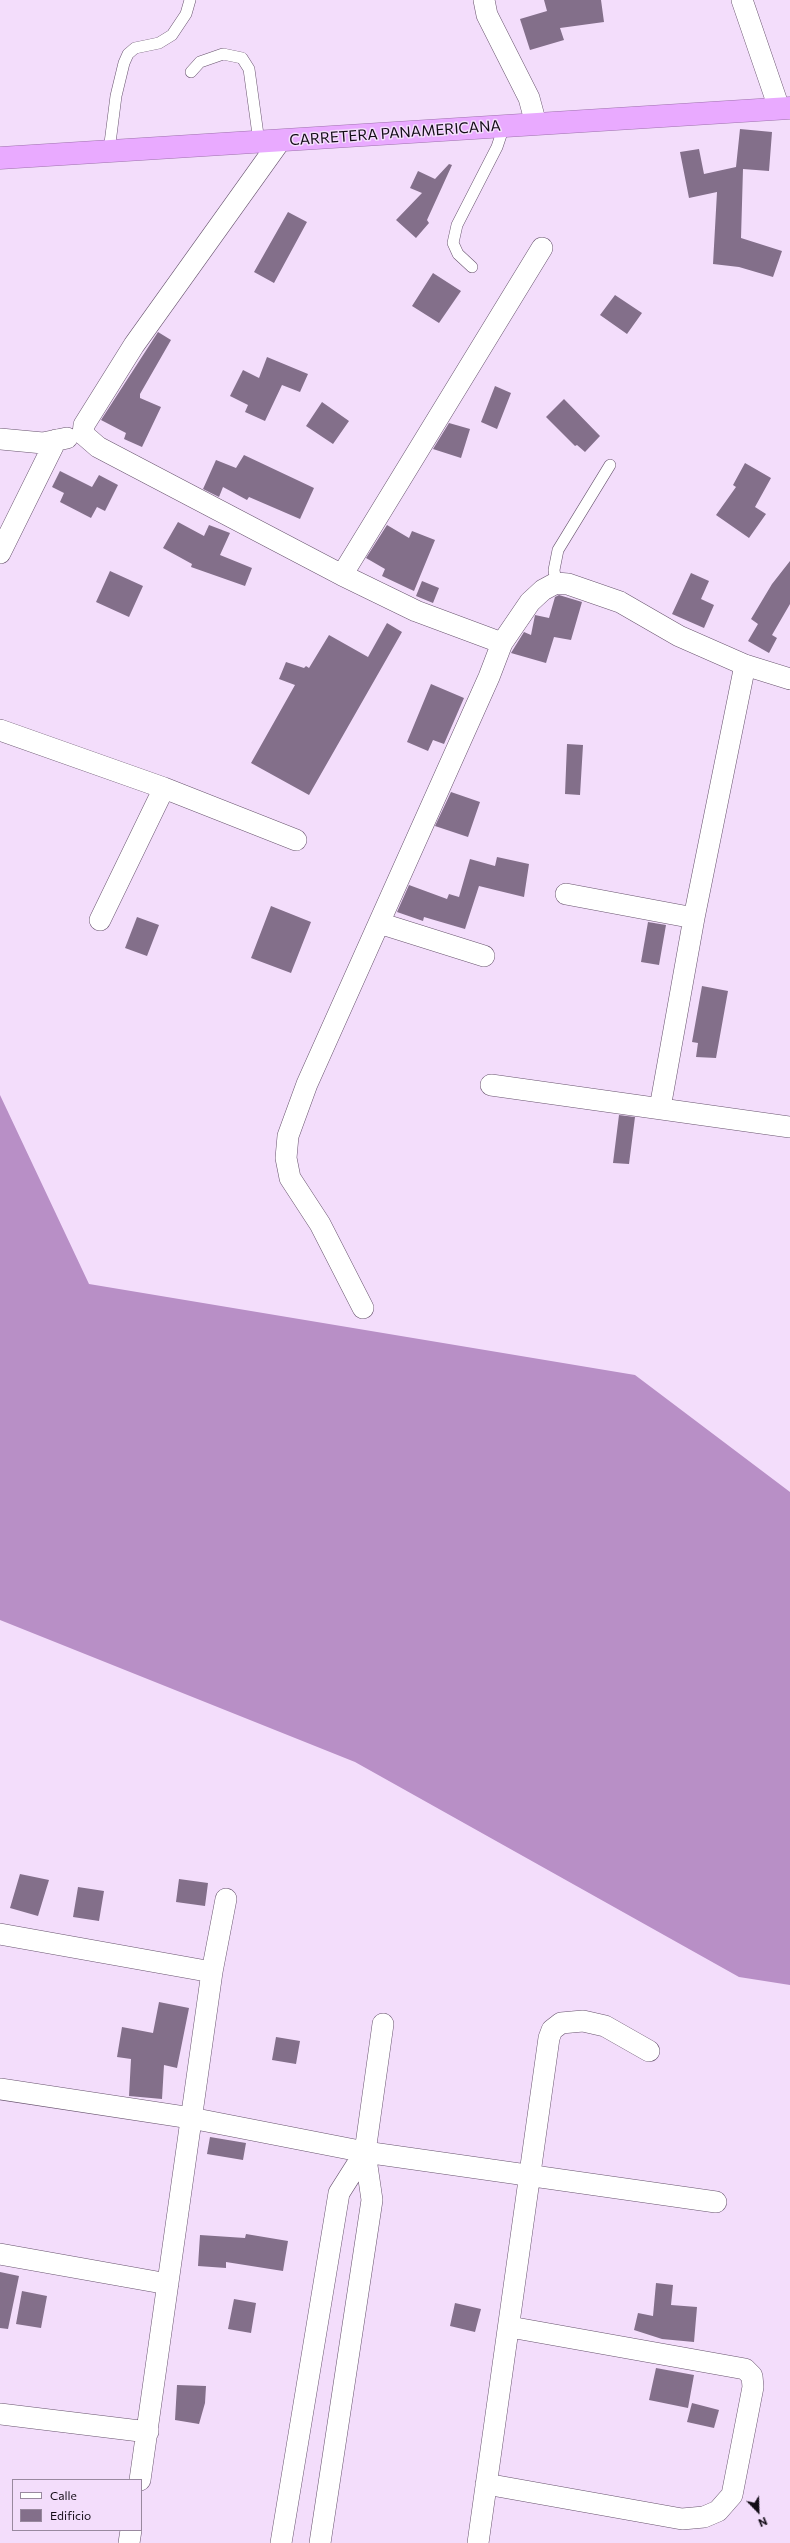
<!DOCTYPE html>
<html>
<head>
<meta charset="utf-8">
<style>
	body { margin:0 }
	#map { position:relative; width:790px; height:2543px; overflow:hidden; background:#f3ddfb; font-family:Commissioner,sans-serif }
	canvas { display:block }
	.legend { position:absolute; left:12px; top:2479px; width:130px; height:52px; box-sizing:border-box; background:#f3ddfb; border:1px solid #99899f; margin:0; padding:5px 7px; list-style:none; font-size:12px; color:#130c16 }
	.legend li { display:flex; align-items:center; gap:8px; height:20px }
	.legend b { width:20px; border:1px solid #99899f }
	.north { position:absolute; left:738px; top:2491px; width:40px; height:40px; -webkit-text-stroke:3px #f3ddfb; paint-order:stroke; rotate:157deg; font-size:11px; font-weight:700; line-height:16px; text-align:center; color:#130c16 }
	.north::after { content:''; display:block; margin:auto; width:14px; height:18px; background:#130c16; clip-path:polygon(50% 0,100% 100%,50% 72%,0 100%) }
</style>
</head>
<body>
<div id="map">
<canvas width="790" height="2543"></canvas>
<ul class="legend">
<li><b style="height:5px;background:#fff"></b>Calle</li>
<li><b style="height:11px;background:#836f8a"></b>Edificio</li>
</ul>
<div class="north">N</div>
</div>
<script>
const c = document.querySelector('canvas').getContext('2d');
c.lineJoin = 'round';
function fill(path, color) {
  c.fillStyle = color;
  c.fill(path, 'evenodd');
}
function toPath(rows) {
  const path = new Path2D();
  for (const r of rows) {
    path.moveTo(r[0], r[1]);
    for (let i = 2; i < r.length; i += 2) path.lineTo(r[i], r[i + 1]);
  }
  return path;
}
function strokePath(path, color, width, dash) {
  c.strokeStyle = color;
  c.lineWidth = width;
  c.lineCap = dash ? 'butt' : 'round';
  c.setLineDash(dash || []);
  c.stroke(path);
}
function label(font, color, halo, rows, align = 'center') {
  c.font = font + ' Commissioner,sans-serif';
  c.lineWidth = 3;
  c.setLineDash([]);
  c.textBaseline = 'middle';
  c.strokeStyle = halo;
  c.fillStyle = color;
  for (const [text, x, y, turn = 0] of rows) {
    c.save();
    c.translate(x, y);
    c.rotate((+turn || 0) * Math.PI / 180);
    c.textAlign = isNaN(turn) ? turn : align;
    if (halo) c.strokeText(text, 0, 0);
    c.fillText(text, 0, 0);
    c.restore();
  }
}
fill(toPath([
	[0,1095,89,1284,635,1375,790,1492,790,1985,739,1977,355,1762,0,1620]
]), '#b88fc6');
fill(toPath([
	[544,0,601,0,604,22,560,28,564,40,530,50,520,19,547,11],
	[740,129,772,132,769,171,743,169,741,238,782,251,773,277,739,267,713,264,717,192,689,198,680,152,699,149,704,174,736,167],
	[449,164,452,165,427,220,429,223,416,238,396,220,422,193,410,188,418,171,435,179],
	[288,212,307,222,274,283,254,272],
	[433,273,461,291,439,323,412,306],
	[615,295,642,313,627,334,600,315],
	[158,332,171,340,140,394,140,398,161,407,142,447,124,439,126,433,101,420],
	[267,357,308,374,300,392,282,385,265,421,245,412,248,405,230,396,243,370,259,378],
	[495,386,511,393,497,429,481,422],
	[564,399,600,436,585,452,577,445,575,446,546,417],
	[322,402,349,421,333,444,306,426],
	[449,423,470,429,461,458,433,449],
	[244,455,314,488,300,519,249,497,247,500,223,487,219,497,203,489,216,460,236,468],
	[745,463,771,478,755,507,766,514,749,538,716,515,736,487,733,485],
	[60,471,92,487,99,475,118,485,105,511,97,507,91,518,60,502,64,493,52,487],
	[178,522,204,536,209,525,230,533,220,555,252,568,245,586,191,567,192,564,163,548],
	[387,525,409,538,412,531,435,540,414,591,382,576,385,569,366,558],
	[790,561,790,604,772,635,777,638,769,653,748,641,758,624,751,619,772,584],
	[110,571,143,586,129,617,96,602],
	[691,573,709,581,701,599,714,605,704,628,672,614],
	[422,581,439,588,433,603,416,596],
	[559,595,582,602,571,640,554,637,546,663,511,653,524,632,531,635,535,615,549,618,555,597],
	[387,623,402,632,309,795,251,763,295,685,279,679,286,662,304,668,306,666,309,668,329,635,368,657],
	[431,684,464,698,444,744,433,740,428,751,407,742],
	[567,744,583,745,580,795,565,794],
	[451,792,480,802,468,837,435,826],
	[497,857,529,864,524,897,479,886,465,929,424,917,423,921,397,912,409,885,447,899,449,894,459,897,470,859,495,866],
	[271,906,311,922,291,973,251,958],
	[137,917,159,925,147,956,125,948],
	[648,922,666,925,659,965,641,962],
	[702,986,728,991,716,1058,696,1057,698,1043,692,1042],
	[619,1115,635,1117,629,1164,613,1163],
	[20,1874,49,1880,38,1916,10,1908],
	[179,1879,208,1883,205,1906,176,1902],
	[78,1887,104,1891,99,1921,73,1917],
	[159,2002,189,2008,177,2068,164,2065,162,2099,129,2096,131,2059,117,2057,122,2027,153,2033],
	[276,2037,300,2041,296,2064,272,2060],
	[210,2137,246,2143,243,2160,207,2154],
	[246,2234,288,2241,283,2271,226,2262,226,2268,198,2266,200,2235,245,2238],
	[0,2272,19,2276,8,2329,0,2328],
	[656,2283,673,2285,671,2305,697,2307,694,2342,662,2339,634,2330,638,2313,653,2316],
	[22,2291,47,2296,41,2328,16,2324],
	[234,2299,256,2303,251,2333,228,2329],
	[455,2303,481,2309,475,2332,450,2326],
	[656,2368,694,2375,688,2408,649,2400],
	[177,2385,206,2386,205,2403,199,2424,175,2420],
	[692,2403,719,2410,714,2428,687,2422]
]), '#836f8a');
const lane = toPath([
	[191,72,200,62,223,54,242,58,249,69,259,142],
	[109,151,116,96,124,63,128,54,135,48,159,43,172,35,186,14,190,0],
	[472,267,458,254,453,243,457,225,497,147,504,126],
	[556,583,554,570,558,550,610,465]
]);
const street = toPath([
	[484,0,487,15,529,98,536,124],
	[742,0,779,108],
	[83,434,98,447,342,575,416,611,502,643,530,602,543,590,556,583,568,584,620,602,679,636,745,665,790,679],
	[83,434,84,425,134,345,280,141],
	[0,439,43,443,67,438],
	[0,553,56,440],
	[342,575,542,248],
	[0,730,164,788,296,840],
	[566,894,694,918],
	[100,920,164,788],
	[379,923,484,956],
	[491,1085,790,1127],
	[660,1108,694,918,745,665],
	[363,1308,320,1224,290,1178,286,1158,288,1136,307,1084,489,677,502,643],
	[0,1934,212,1972],
	[0,2089,191,2118,365,2152,716,2202],
	[0,2254,168,2284],
	[0,2414,148,2432],
	[140,2480,212,1972,226,1899],
	[486,2484,682,2519,704,2517,718,2511,732,2495,753,2387,752,2376,745,2369,510,2327],
	[129,2543,131,2530],
	[281,2543,339,2193,365,2152],
	[320,2543,372,2200,365,2152,383,2024],
	[478,2543,549,2038,552,2030,561,2023,583,2021,605,2026,649,2051]
]);
const highway = toPath([
	[0,158,790,108]
]);
strokePath(lane, '#68546e', 12);
strokePath(street, '#68546e', 22);
strokePath(highway, '#9e73ad', 23);
strokePath(lane, '#fff', 11);
strokePath(street, '#fff', 21);
strokePath(highway, '#e9aaff', 22);
label('15px', '#130c16', '#f3ddfb', [
	["CARRETERA PANAMERICANA",395,133,-4]
]);
</script>
</body>
</html>
